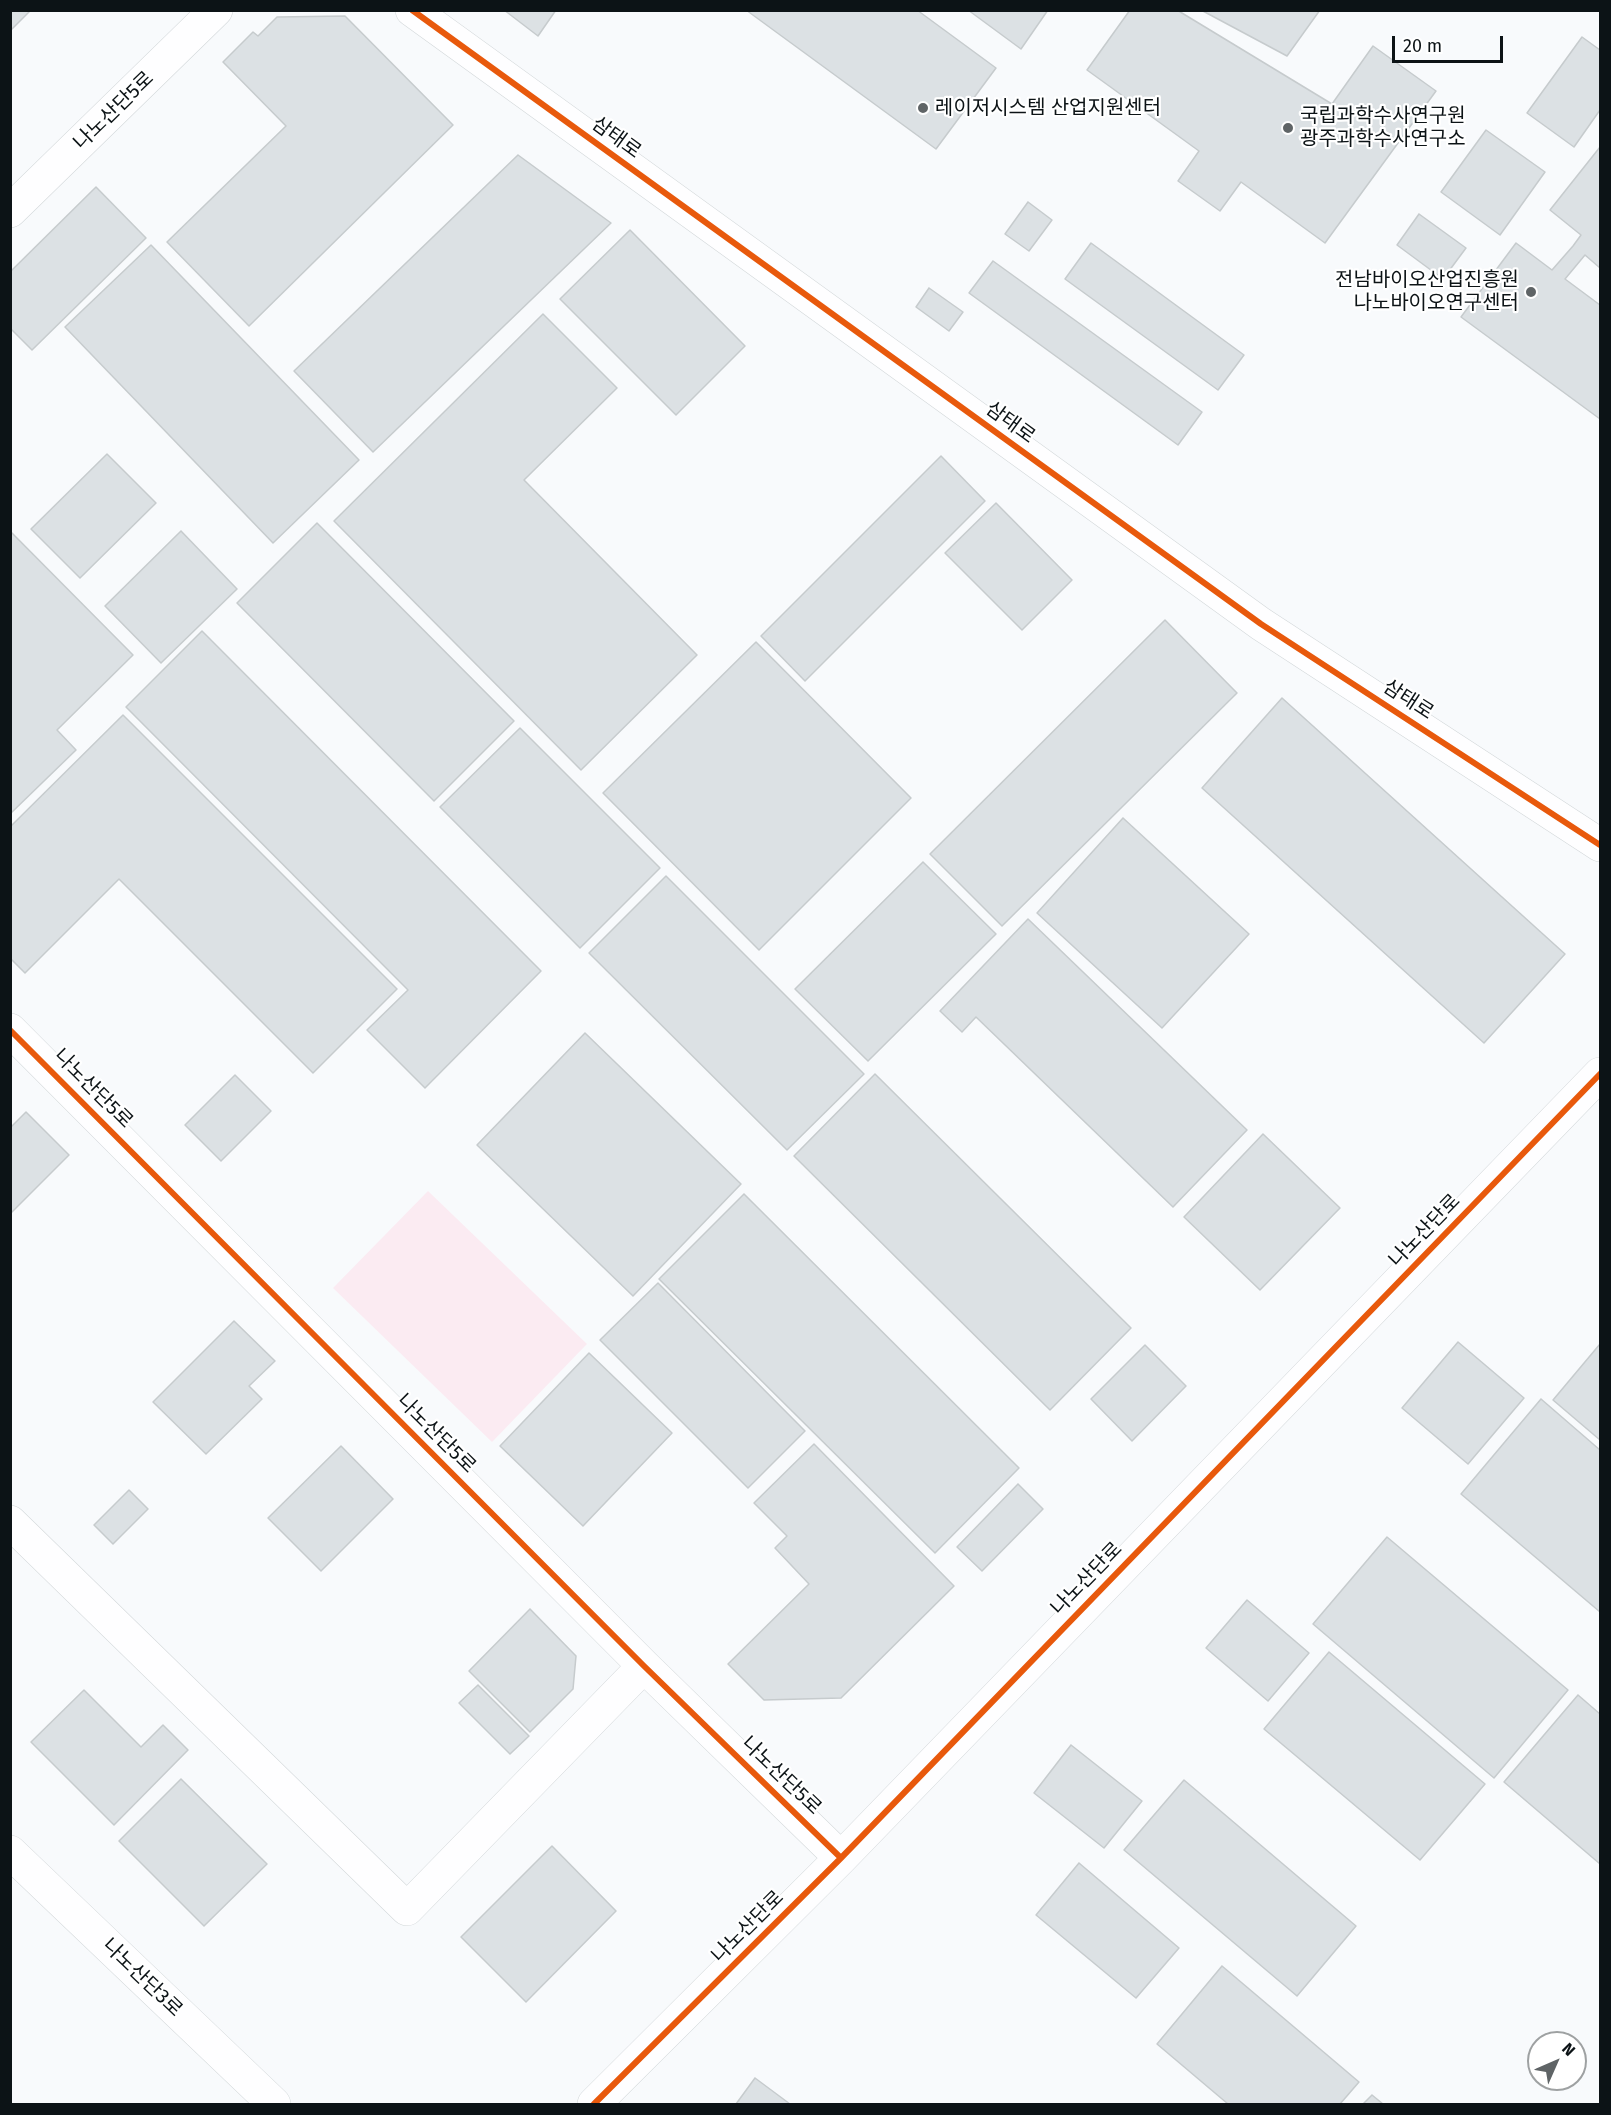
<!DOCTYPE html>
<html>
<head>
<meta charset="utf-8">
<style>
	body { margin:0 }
	#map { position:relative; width:1611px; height:2115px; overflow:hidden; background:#f8fafc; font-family:"Fira Sans",sans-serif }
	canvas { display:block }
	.frame { position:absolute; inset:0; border:12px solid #0c1316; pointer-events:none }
	.north { position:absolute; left:1527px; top:2031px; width:60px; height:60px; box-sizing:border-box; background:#fff; border:2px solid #9ea1a2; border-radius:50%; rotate:45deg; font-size:16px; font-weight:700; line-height:24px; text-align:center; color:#0c1316 }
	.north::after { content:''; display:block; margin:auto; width:21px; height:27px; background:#5f6466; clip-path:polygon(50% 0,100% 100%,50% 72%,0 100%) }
	.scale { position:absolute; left:1392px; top:36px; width:111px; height:27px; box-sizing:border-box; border:3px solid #0c1316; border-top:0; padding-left:8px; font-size:18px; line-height:21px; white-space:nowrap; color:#0c1316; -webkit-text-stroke:4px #fff; paint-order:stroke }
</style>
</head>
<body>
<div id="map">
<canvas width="1611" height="2115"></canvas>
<div class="frame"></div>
<div class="north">N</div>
<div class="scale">20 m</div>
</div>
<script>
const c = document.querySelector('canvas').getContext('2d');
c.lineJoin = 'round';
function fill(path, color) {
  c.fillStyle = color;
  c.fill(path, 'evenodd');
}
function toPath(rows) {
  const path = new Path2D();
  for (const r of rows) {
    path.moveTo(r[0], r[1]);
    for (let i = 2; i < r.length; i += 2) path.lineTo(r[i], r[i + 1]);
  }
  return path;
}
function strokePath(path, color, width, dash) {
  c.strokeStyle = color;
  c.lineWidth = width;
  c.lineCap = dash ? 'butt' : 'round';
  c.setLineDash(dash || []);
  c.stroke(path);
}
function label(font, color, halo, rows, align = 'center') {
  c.font = font + ' "Fira Sans","Noto Sans KR",sans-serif';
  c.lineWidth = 4.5;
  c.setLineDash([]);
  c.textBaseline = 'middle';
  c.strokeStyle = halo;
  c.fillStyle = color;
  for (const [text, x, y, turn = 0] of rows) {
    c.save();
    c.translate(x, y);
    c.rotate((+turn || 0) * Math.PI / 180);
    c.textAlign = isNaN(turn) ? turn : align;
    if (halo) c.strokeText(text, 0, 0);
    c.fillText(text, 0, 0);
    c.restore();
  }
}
fill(toPath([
	[428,1191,587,1344,492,1442,333,1288]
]), '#fbebf2');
const building = toPath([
	[10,10,31,10,10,31,10,10],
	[504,10,556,10,538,36,504,10],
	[746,10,917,10,996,68,936,149,746,10],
	[968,10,1048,10,1021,49,968,10],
	[1130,10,1177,10,1332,104,1373,46,1436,91,1325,243,1241,182,1220,211,1178,181,1199,151,1087,70,1130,10],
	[1201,10,1320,10,1287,56,1201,10],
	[345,16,453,125,249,326,167,242,286,126,223,62,253,32,258,36,277,17,345,16],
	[1582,37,1600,50,1600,110,1574,147,1527,113,1582,37],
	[1486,130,1545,172,1500,235,1441,192,1486,130],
	[1600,147,1600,268,1585,255,1565,279,1600,305,1600,419,1461,317,1516,243,1552,270,1573,246,1581,235,1550,210,1600,147],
	[518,155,611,223,373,452,294,371,518,155],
	[96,187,146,238,32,350,10,328,10,272,96,187],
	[1028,202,1052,220,1029,251,1005,234,1028,202],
	[1419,214,1466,248,1443,279,1397,245,1419,214],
	[630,230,745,346,676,415,560,299,630,230],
	[1091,243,1244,355,1218,390,1065,279,1091,243],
	[151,245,359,460,273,543,65,327,151,245],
	[993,261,1202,412,1178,445,969,293,993,261],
	[929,288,963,312,949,331,916,307,929,288],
	[543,314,617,388,524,480,697,655,581,770,334,521,543,314],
	[107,454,156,503,80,578,31,529,107,454],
	[941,456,985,501,805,681,761,636,941,456],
	[996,503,1072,580,1022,630,945,553,996,503],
	[317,523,514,721,434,801,237,603,317,523],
	[10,531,133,655,57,730,76,750,10,814,10,531],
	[181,531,237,589,161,663,105,606,181,531],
	[1165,620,1237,693,1002,926,930,854,1165,620],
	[202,631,541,971,425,1088,367,1030,408,990,126,707,202,631],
	[756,642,911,798,759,950,603,793,756,642],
	[1282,698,1565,954,1484,1043,1202,788,1282,698],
	[123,715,397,989,313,1073,119,879,25,973,10,958,10,827,123,715],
	[520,728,660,868,580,948,440,807,520,728],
	[1123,818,1249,934,1162,1028,1037,913,1123,818],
	[923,862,996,934,868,1061,795,989,923,862],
	[666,876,864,1074,787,1150,589,953,666,876],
	[1028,919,1247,1130,1173,1207,976,1017,962,1032,940,1011,1028,919],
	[585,1033,741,1184,633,1296,477,1145,585,1033],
	[875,1074,1131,1328,1050,1410,794,1156,875,1074],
	[235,1075,271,1111,221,1161,185,1125,235,1075],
	[26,1112,69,1155,10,1214,10,1128,26,1112],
	[1263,1134,1340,1208,1260,1290,1184,1217,1263,1134],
	[744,1194,1019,1468,935,1553,659,1279,744,1194],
	[658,1283,805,1431,748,1488,600,1340,658,1283],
	[234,1321,275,1361,249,1386,262,1399,206,1454,153,1402,234,1321],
	[1458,1342,1524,1398,1468,1464,1402,1408,1458,1342],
	[1600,1344,1600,1440,1553,1400,1600,1344],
	[1145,1345,1186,1386,1132,1441,1091,1399,1145,1345],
	[589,1353,672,1433,583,1526,500,1446,589,1353],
	[1541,1399,1600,1450,1600,1612,1461,1494,1541,1399],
	[814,1444,954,1586,841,1698,764,1700,728,1664,809,1584,775,1548,787,1536,754,1503,814,1444],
	[341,1446,393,1499,321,1571,268,1518,341,1446],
	[1018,1484,1043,1509,982,1571,957,1547,1018,1484],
	[129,1490,148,1509,113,1544,94,1525,129,1490],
	[1387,1537,1568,1690,1494,1778,1313,1624,1387,1537],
	[1247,1600,1309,1653,1268,1701,1206,1648,1247,1600],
	[530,1609,576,1656,573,1689,530,1732,469,1671,530,1609],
	[1329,1652,1485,1784,1420,1860,1264,1729,1329,1652],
	[478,1685,529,1736,510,1754,459,1703,478,1685],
	[84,1690,141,1747,163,1725,188,1750,114,1825,31,1742,84,1690],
	[1578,1695,1600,1714,1600,1864,1504,1782,1578,1695],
	[1071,1745,1142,1801,1104,1848,1034,1793,1071,1745],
	[181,1779,267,1864,204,1926,119,1841,181,1779],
	[1184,1780,1356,1926,1297,1996,1124,1850,1184,1780],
	[552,1846,616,1911,526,2002,461,1937,552,1846],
	[1079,1863,1179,1948,1136,1998,1036,1915,1079,1863],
	[1222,1966,1359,2082,1340,2104,1228,2104,1157,2044,1222,1966],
	[755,2078,790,2104,736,2104,755,2078],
	[1372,2095,1383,2104,1363,2104,1372,2095]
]);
fill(building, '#dce1e4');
strokePath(building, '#c6cbcd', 1.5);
const minor = toPath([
	[412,10,1261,624,1600,845],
	[10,211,216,10],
	[10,1030,644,1666,841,1858],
	[10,1522,407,1909,644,1666],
	[10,1852,274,2104],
	[594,2104,841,1858,1600,1074]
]);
strokePath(minor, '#d2d7d9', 34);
strokePath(minor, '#fefeff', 33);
strokePath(toPath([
	[412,10,1261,624,1600,845],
	[10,1030,644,1666,841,1858],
	[594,2104,841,1858,1600,1074]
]), '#e8590c', 6);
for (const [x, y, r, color] of [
	[923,108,6,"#5f6466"],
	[1288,128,6,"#5f6466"],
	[1531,292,6,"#5f6466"]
]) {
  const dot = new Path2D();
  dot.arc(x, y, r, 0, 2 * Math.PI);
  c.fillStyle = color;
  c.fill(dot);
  strokePath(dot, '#fff', 2);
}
label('20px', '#0c1316', '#fff', [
	["레이저시스템 산업지원센터",935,108],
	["국립과학수사연구원",1300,116],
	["광주과학수사연구소",1300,139],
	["전남바이오산업진흥원",1519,280,"right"],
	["나노바이오연구센터",1519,303,"right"]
], 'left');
label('20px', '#0c1316', '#fff', [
	["나노산단5로",114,111,-44],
	["삼태로",616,138,36],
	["삼태로",1010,423,36],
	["삼태로",1408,700,33],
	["나노산단5로",93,1089,45],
	["나노산단로",1425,1231,-46],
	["나노산단5로",436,1434,45],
	["나노산단로",1087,1579,-46],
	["나노산단5로",781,1776,44],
	["나노산단로",748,1927,-45],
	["나노산단3로",142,1978,44]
]);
</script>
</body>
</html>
